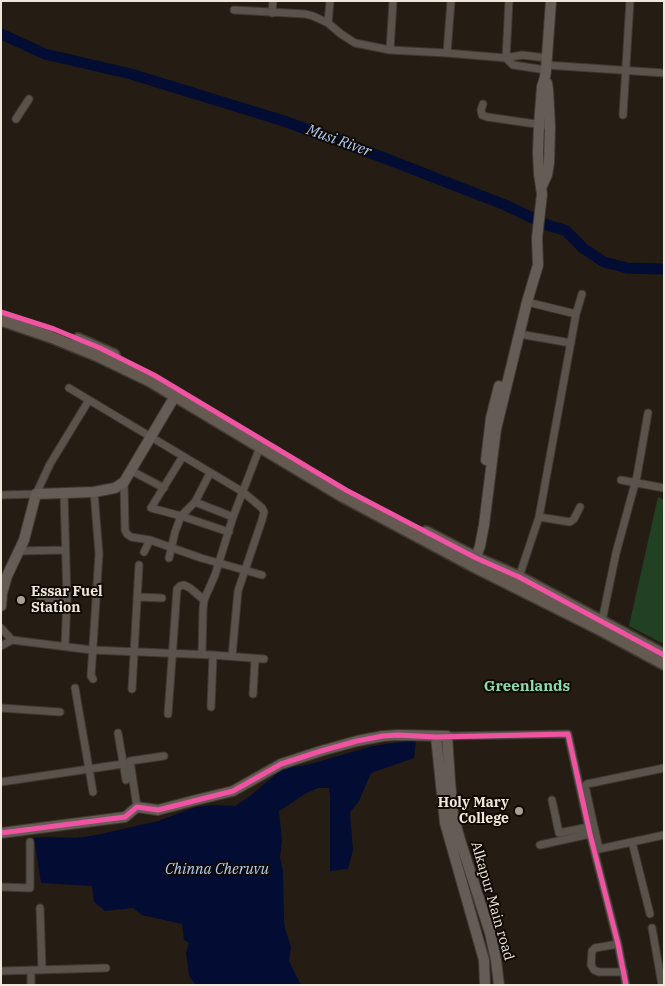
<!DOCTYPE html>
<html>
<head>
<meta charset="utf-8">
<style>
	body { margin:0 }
	#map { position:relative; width:665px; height:986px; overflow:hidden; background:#251d14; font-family:"IBM Plex Serif",serif }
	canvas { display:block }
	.frame { position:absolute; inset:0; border:2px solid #f0e6da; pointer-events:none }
</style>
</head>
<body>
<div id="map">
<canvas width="665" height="986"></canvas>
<div class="frame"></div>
</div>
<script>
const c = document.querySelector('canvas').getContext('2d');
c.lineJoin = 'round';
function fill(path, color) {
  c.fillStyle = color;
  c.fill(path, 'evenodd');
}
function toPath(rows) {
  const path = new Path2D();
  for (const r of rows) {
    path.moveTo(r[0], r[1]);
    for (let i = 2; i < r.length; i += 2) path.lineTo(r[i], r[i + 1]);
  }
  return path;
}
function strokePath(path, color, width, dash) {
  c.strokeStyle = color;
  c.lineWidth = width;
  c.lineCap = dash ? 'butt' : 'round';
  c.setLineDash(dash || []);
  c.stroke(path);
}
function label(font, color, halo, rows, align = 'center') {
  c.font = font + ' "IBM Plex Serif",serif';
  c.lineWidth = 4;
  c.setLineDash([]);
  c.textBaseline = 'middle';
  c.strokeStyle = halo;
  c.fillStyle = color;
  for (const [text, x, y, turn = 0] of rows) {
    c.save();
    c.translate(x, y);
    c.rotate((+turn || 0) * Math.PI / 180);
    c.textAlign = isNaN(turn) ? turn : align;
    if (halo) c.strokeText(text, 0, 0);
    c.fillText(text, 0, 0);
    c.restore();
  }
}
fill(toPath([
	[658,497,664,500,664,644,629,626]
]), '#224124');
fill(toPath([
	[416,740,414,758,371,773,359,801,350,812,353,850,348,869,330,871,330,796,329,788,318,788,305,794,279,811,282,841,280,857,283,872,284,920,285,928,291,947,289,961,301,985,196,985,189,976,186,952,189,943,184,940,182,924,142,915,133,908,105,911,94,902,92,886,41,883,34,838,44,837,76,838,96,835,158,821,196,807,212,805,235,806,250,796,280,771,293,767,307,765,373,746]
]), '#030c33');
strokePath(toPath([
	[1,34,45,54,131,74,284,121,387,159,505,205,550,226,565,230,583,248,604,262,627,268,664,269]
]), '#030c33', 11);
const street = toPath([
	[234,10,305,14,313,16,328,23,341,34,355,43,390,50,447,53,506,58,522,55,547,58],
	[272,13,273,1],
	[328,23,330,1],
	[390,50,393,1],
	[447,53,451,1],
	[506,58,509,1],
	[506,58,513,65,546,70],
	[546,65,664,73],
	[483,104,481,110,482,115,487,117,550,126],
	[623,115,630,1],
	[16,119,29,99],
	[576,314,582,294],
	[519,334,571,343],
	[69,388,243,492,262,508,264,512,262,520,238,591,232,656],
	[130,470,164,488],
	[210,473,195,502,181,516,229,532],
	[621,480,664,488],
	[124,482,125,530,127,534,131,537,150,540],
	[64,493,67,599,65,646],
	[1,495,36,494,50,464,89,400],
	[195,502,233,517],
	[539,517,570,522,574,519,580,507],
	[18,551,65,550],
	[144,552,150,540,201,558,262,575],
	[169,558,175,532,181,516,151,508,183,456],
	[519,577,539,517,576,314,527,302],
	[137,597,162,598],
	[41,599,67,603],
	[602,621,616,553,637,476,648,413],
	[1,628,12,640,92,650,213,655,264,659],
	[1,646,12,640],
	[202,654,203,609,204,600,215,575,233,517,260,447],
	[93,679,91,676,99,554,94,492],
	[75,688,93,792],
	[132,689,139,565],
	[253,694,255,659],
	[211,707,213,655],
	[1,708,60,712],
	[168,714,177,589,180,586,184,585,190,588,204,600],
	[118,733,126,780],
	[447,736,568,734,590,834,618,944,626,985],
	[1,782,123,764],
	[552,800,559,833,589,827],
	[137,807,130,761,164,756],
	[632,842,650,914],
	[540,845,590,834],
	[599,849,585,786,587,784,664,768],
	[595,850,664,835],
	[1,887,30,888,30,842],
	[40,908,42,970],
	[652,928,662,985],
	[618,944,595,948,592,951,591,965,594,970,599,972,624,972],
	[1,971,106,968],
	[31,971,31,985]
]);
const secondary = toPath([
	[542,186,547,175,549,163,550,126,548,90,547,83],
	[486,460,491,418,499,386],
	[473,565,480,546,484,525,496,429,527,302,538,265,537,238,542,194,539,174,538,153,539,125,542,87,545,77,546,70,551,1],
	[1,606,2,593,7,576,24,540,36,494,94,492,115,488,124,482,175,396],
	[436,737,445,823,482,953,484,960,485,985],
	[1,833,125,817,137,807,158,810,192,801,233,791,281,764,321,751,357,741,383,736,398,735,447,736,450,781,453,815,461,843,490,933,496,960,499,985]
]);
const primary = toPath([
	[1,320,51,337,98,356,150,381,342,496,473,566,599,629,664,664],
	[78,339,114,355],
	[426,532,476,558,519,577,664,655]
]);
strokePath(street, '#3f3932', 9);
strokePath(secondary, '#3f3932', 12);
strokePath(primary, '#3f3932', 14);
strokePath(street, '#5a534c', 7);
strokePath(secondary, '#655c55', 10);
strokePath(primary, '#655a52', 11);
strokePath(toPath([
	[1,312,54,329,100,348,154,375,346,490,476,558,519,577,664,655],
	[1,833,125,817,137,807,158,810,233,791,281,764,321,751,357,741,383,736,398,735,436,737,568,734,590,834,618,944,626,985]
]), '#f153a3', 5);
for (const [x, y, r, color] of [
	[21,600,5,"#a9a095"],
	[519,811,5,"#a9a095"]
]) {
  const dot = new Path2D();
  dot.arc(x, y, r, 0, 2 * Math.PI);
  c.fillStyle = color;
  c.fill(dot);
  strokePath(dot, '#100a04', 2);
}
label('bold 14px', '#f0e6da', '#100a04', [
	["Essar Fuel",31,592],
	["Station",31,608],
	["Holy Mary",509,803,"right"],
	["College",509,819,"right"]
], 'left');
label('14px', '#f0e6da', '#100a04', [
	["Alkapur Main road",492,901,74]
]);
label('italic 15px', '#b3cdfb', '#100a04', [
	["Musi River",339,141,20],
	["Chinna Cheruvu",217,870]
]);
label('bold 15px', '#8cdbaf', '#100a04', [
	["Greenlands",527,687]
]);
</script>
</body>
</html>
